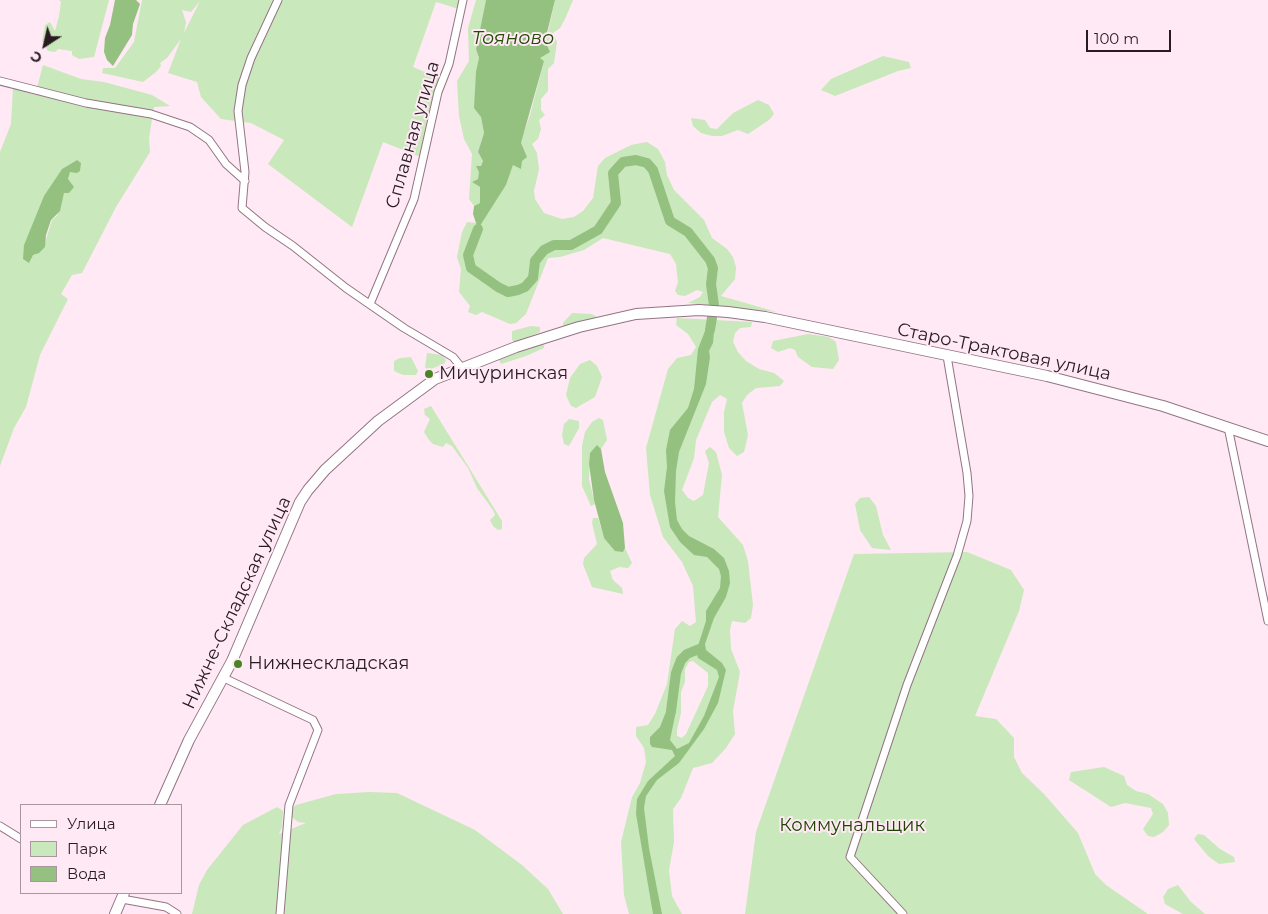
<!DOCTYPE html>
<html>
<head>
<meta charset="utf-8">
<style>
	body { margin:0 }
	#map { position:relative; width:1268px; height:914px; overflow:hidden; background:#ffe9f4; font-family:Montserrat,sans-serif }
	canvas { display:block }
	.legend { position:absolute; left:20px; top:804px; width:162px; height:90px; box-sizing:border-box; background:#ffe9f4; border:1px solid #a997a0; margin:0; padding:6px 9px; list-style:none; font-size:15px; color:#281b22 }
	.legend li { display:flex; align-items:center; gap:10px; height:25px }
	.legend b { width:25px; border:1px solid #a997a0 }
	.north { position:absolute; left:20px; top:20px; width:50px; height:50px; -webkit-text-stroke:4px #ffe9f4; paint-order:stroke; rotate:215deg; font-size:14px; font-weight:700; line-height:20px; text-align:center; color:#281b22 }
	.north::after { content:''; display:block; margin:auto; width:18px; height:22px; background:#281b22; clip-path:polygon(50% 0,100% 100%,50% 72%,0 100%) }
	.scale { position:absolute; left:1086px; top:30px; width:85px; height:22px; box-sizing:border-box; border:2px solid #281b22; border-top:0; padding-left:6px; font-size:15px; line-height:18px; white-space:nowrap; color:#281b22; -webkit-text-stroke:4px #ffe9f4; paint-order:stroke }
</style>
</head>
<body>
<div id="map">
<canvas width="1268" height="914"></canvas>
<ul class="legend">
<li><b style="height:6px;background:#fff"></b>Улица</li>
<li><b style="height:14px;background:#c9e8bb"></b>Парк</li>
<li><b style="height:14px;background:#95c180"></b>Вода</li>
</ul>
<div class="north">С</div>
<div class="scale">100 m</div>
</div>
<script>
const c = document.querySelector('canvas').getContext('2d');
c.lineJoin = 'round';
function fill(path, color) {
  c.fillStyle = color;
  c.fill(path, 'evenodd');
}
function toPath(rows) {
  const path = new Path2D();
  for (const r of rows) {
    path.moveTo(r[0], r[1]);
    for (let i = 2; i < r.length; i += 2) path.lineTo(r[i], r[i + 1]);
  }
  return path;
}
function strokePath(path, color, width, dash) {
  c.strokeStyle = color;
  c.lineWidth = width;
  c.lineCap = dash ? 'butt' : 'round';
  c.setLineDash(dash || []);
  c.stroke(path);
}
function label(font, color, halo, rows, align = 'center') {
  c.font = font + ' Montserrat,sans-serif';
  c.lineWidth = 4;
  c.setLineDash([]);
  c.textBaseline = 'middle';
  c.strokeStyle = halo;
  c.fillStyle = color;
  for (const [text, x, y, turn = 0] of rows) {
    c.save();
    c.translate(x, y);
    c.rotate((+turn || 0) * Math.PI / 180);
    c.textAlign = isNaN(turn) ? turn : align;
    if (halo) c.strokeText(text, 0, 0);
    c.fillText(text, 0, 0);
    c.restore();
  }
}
fill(toPath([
	[59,0,109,0,94,57,79,59,72,55,72,51,58,49,55,52,48,51,42,41,45,25,50,22,55,31,59,16,61,2],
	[142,0,460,0,459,9,436,2,413,67,439,78,421,157,383,142,352,227,268,164,284,140,251,123,221,119,201,97,197,82,168,73,181,39,167,58,160,63,161,66,156,72,143,82,102,73,103,68,115,68,134,42],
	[200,1,184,33,186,22,182,10,191,12],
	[476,0,486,0,476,49,479,58,481,117,484,133,478,152,483,161,478,179,472,182,480,187,480,203,474,206,469,199,472,154,464,139,459,116,457,81,469,61,468,28],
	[555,0,573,0,565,19,560,28,553,33,557,42,554,63,548,69,548,91,541,99,541,110,545,115,539,120,541,129,538,139,532,144,537,153,539,169,534,191,535,199,544,213,562,219,574,217,583,211,593,198,598,166,605,158,631,145,647,142,658,149,665,162,667,175,674,190,704,220,712,238,727,249,733,257,736,267,735,279,721,296,777,312,688,303,700,297,703,292,697,290,685,296,678,295,675,291,678,282,677,274,676,264,670,254,603,238,584,250,560,257,548,258,526,314,516,323,510,324,482,312,476,315,468,312,470,306,459,292,461,269,457,257,462,232,467,222,476,223,478,228,506,185,530,115,544,61,540,58,543,55],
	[883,56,909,62,911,68,898,71,835,96,821,90,831,79],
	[43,65,81,79,104,82,152,95,170,106,154,107,149,138,150,152,116,207,82,273,72,275,61,294,68,299,40,355,26,407,14,428,0,466,0,152,11,124,13,88,35,95],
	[77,160,70,172,57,216,52,220,45,243,33,255,24,245,44,199,62,169],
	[758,100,769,105,774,114,769,120,748,134,738,130,722,136,712,136,701,133,693,126,691,118,705,120,710,128,717,129,733,113],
	[572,313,592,314,597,317,563,328,563,323],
	[677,318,752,322,751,327,740,328,735,333,733,342,738,352,746,361,759,369,774,373,784,381,780,386,756,388,747,395,742,403,748,435,744,452,737,456,729,448,724,432,724,412,727,399,720,395,712,402,696,440,694,458,682,490,688,498,694,501,703,495,709,463,705,451,710,447,716,452,722,475,718,517,743,545,748,561,753,605,751,618,745,623,732,621,730,630,731,649,740,672,733,711,735,734,726,748,712,763,693,768,681,798,673,809,674,842,669,870,672,896,682,914,629,914,624,895,621,842,632,797,640,783,646,762,644,748,636,736,636,727,648,725,655,714,667,684,675,629,682,621,690,626,696,622,693,586,682,562,663,537,650,495,646,448,668,369,677,358,691,355,696,347,688,334,676,325],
	[693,661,708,673,708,686,686,734,682,738,677,736,677,730,681,713,681,692,685,682,685,669,689,662],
	[531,326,540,327,540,332,516,343,512,340,512,331],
	[808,334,829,337,836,342,839,360,833,369,812,367,798,357,795,350,790,348,778,352,771,348,773,341],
	[544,344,544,348,526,356,501,364,498,358],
	[427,353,442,355,446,360,444,364,428,370,425,367],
	[411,357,418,371,416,375,403,375,394,371,394,361,400,358],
	[590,360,597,366,602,377,595,397,576,408,571,406,566,395,570,378,580,364],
	[431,406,502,521,502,529,498,530,493,526,490,520,495,515,493,510,477,488,468,468,452,446,446,443,443,447,433,444,429,440,424,432,430,419,425,415,424,409],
	[599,418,603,420,607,440,601,449,597,446,590,453,589,479,595,504,591,506,582,486,582,446,585,432,592,422],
	[569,419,579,421,579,428,569,446,564,444,562,435,564,424],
	[869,497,876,506,883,535,891,550,872,548,860,530,855,504,860,498],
	[593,518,598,518,604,538,623,552,625,548,632,563,628,568,619,567,610,571,613,580,622,588,623,594,592,587,583,564,584,558,597,544,592,523],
	[967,552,1011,570,1024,590,1019,611,975,716,996,719,1014,738,1014,757,1022,773,1044,794,1078,833,1095,874,1106,885,1148,914,745,914,756,832,854,554],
	[1104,767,1124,776,1127,785,1136,791,1148,794,1163,804,1168,813,1169,825,1163,832,1154,837,1148,836,1143,829,1153,814,1151,808,1125,803,1111,807,1069,780,1071,772],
	[369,792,397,793,475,830,522,865,548,889,563,914,192,914,199,885,207,870,243,825,277,807,283,811,282,827,279,834,306,823,298,822,292,817,291,809,296,805,336,794],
	[1198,834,1204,835,1220,849,1234,857,1235,862,1219,864,1208,856,1194,839],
	[1178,885,1191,902,1205,914,1183,914,1165,904,1163,897,1168,889]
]), '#c9e8bb');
fill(toPath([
	[115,0,136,0,140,4,133,24,132,35,113,66,107,60,104,52,105,38,110,25],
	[486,0,555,0,545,41,550,52,540,58,544,61,521,143,527,157,522,161,521,169,513,165,506,185,478,229,473,214,474,206,480,203,480,187,472,182,478,179,479,172,476,166,481,166,483,161,478,152,484,133,481,117,474,108,476,72,479,58,476,49],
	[77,160,81,163,80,171,77,173,70,172,68,179,74,187,69,193,64,193,60,211,51,220,46,235,45,247,39,253,33,255,29,263,23,259,24,245,44,196,62,169],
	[710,318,715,319,713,343,709,351,710,357,706,384,679,452,676,471,675,502,677,520,682,529,689,536,714,549,724,558,729,571,730,583,726,597,714,618,705,644,706,650,722,663,726,670,718,703,704,729,679,763,657,780,646,796,644,808,649,848,662,914,653,914,636,814,637,799,648,781,675,756,672,750,652,747,650,744,650,737,660,727,671,699,673,698,676,700,676,711,670,740,677,749,689,743,704,716,719,677,717,670,698,658,696,652,706,621,706,611,720,588,721,576,719,569,707,557,694,555,680,542,670,527,664,491,667,467,666,450,670,430,688,408,694,389,698,349],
	[597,445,601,449,605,472,623,523,625,548,623,552,615,551,604,538,594,500,589,464,590,453]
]), '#95c180');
strokePath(toPath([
	[478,229,468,255,471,268,498,287,508,292,518,290,525,287,533,278,535,261,544,250,554,245,571,245,598,230,616,203,613,173,623,162,636,160,647,163,653,170,670,221,688,232,710,260,713,268,711,284,714,305,710,330],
	[671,711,676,673,681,660,687,654,699,649]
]), '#95c180', 10);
const street = toPath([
	[278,0,251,58,242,85,238,111,245,172,242,208,265,227,293,246,346,288,404,328,453,357,462,368],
	[0,81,86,103,151,114,190,127,209,140,226,164,245,181],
	[370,304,414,199,438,92,449,64,463,0],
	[1228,427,1268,621],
	[224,678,313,720,318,730,289,805,280,914],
	[0,826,21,839],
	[122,899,166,907,177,914],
	[903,914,850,857,907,685,957,556,967,521,969,496,967,473,947,356]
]);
const secondary = toPath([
	[160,805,189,740,232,661,300,502,308,490,325,470,378,421,435,379,516,347,579,327,636,314,699,310,728,312,765,317,1047,376,1163,406,1268,441],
	[115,914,124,893]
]);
strokePath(street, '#937484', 9);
strokePath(secondary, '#937484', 12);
strokePath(street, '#fff', 7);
strokePath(secondary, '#fff', 10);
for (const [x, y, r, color] of [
	[429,374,5,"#498524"],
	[238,664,5,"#498524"]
]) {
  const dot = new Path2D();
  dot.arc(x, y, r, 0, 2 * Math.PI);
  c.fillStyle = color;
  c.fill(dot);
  strokePath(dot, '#ffe9f4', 2);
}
label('18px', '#281b22', '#ffe9f4', [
	["Сплавная улица",413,135,-74],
	["Старо-Трактовая улица",1004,352,12],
	["Нижне-Складская улица",237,603,-65]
]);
label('18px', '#281b22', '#ffe9f4', [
	["Мичуринская",439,374],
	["Нижнескладская",248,664]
], 'left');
label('18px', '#1d4500', '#ffe9f4', [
	["Коммунальщик",852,826]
]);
label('italic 19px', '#224b06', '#ffe9f4', [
	["Тояново",513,38]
]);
</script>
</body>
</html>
